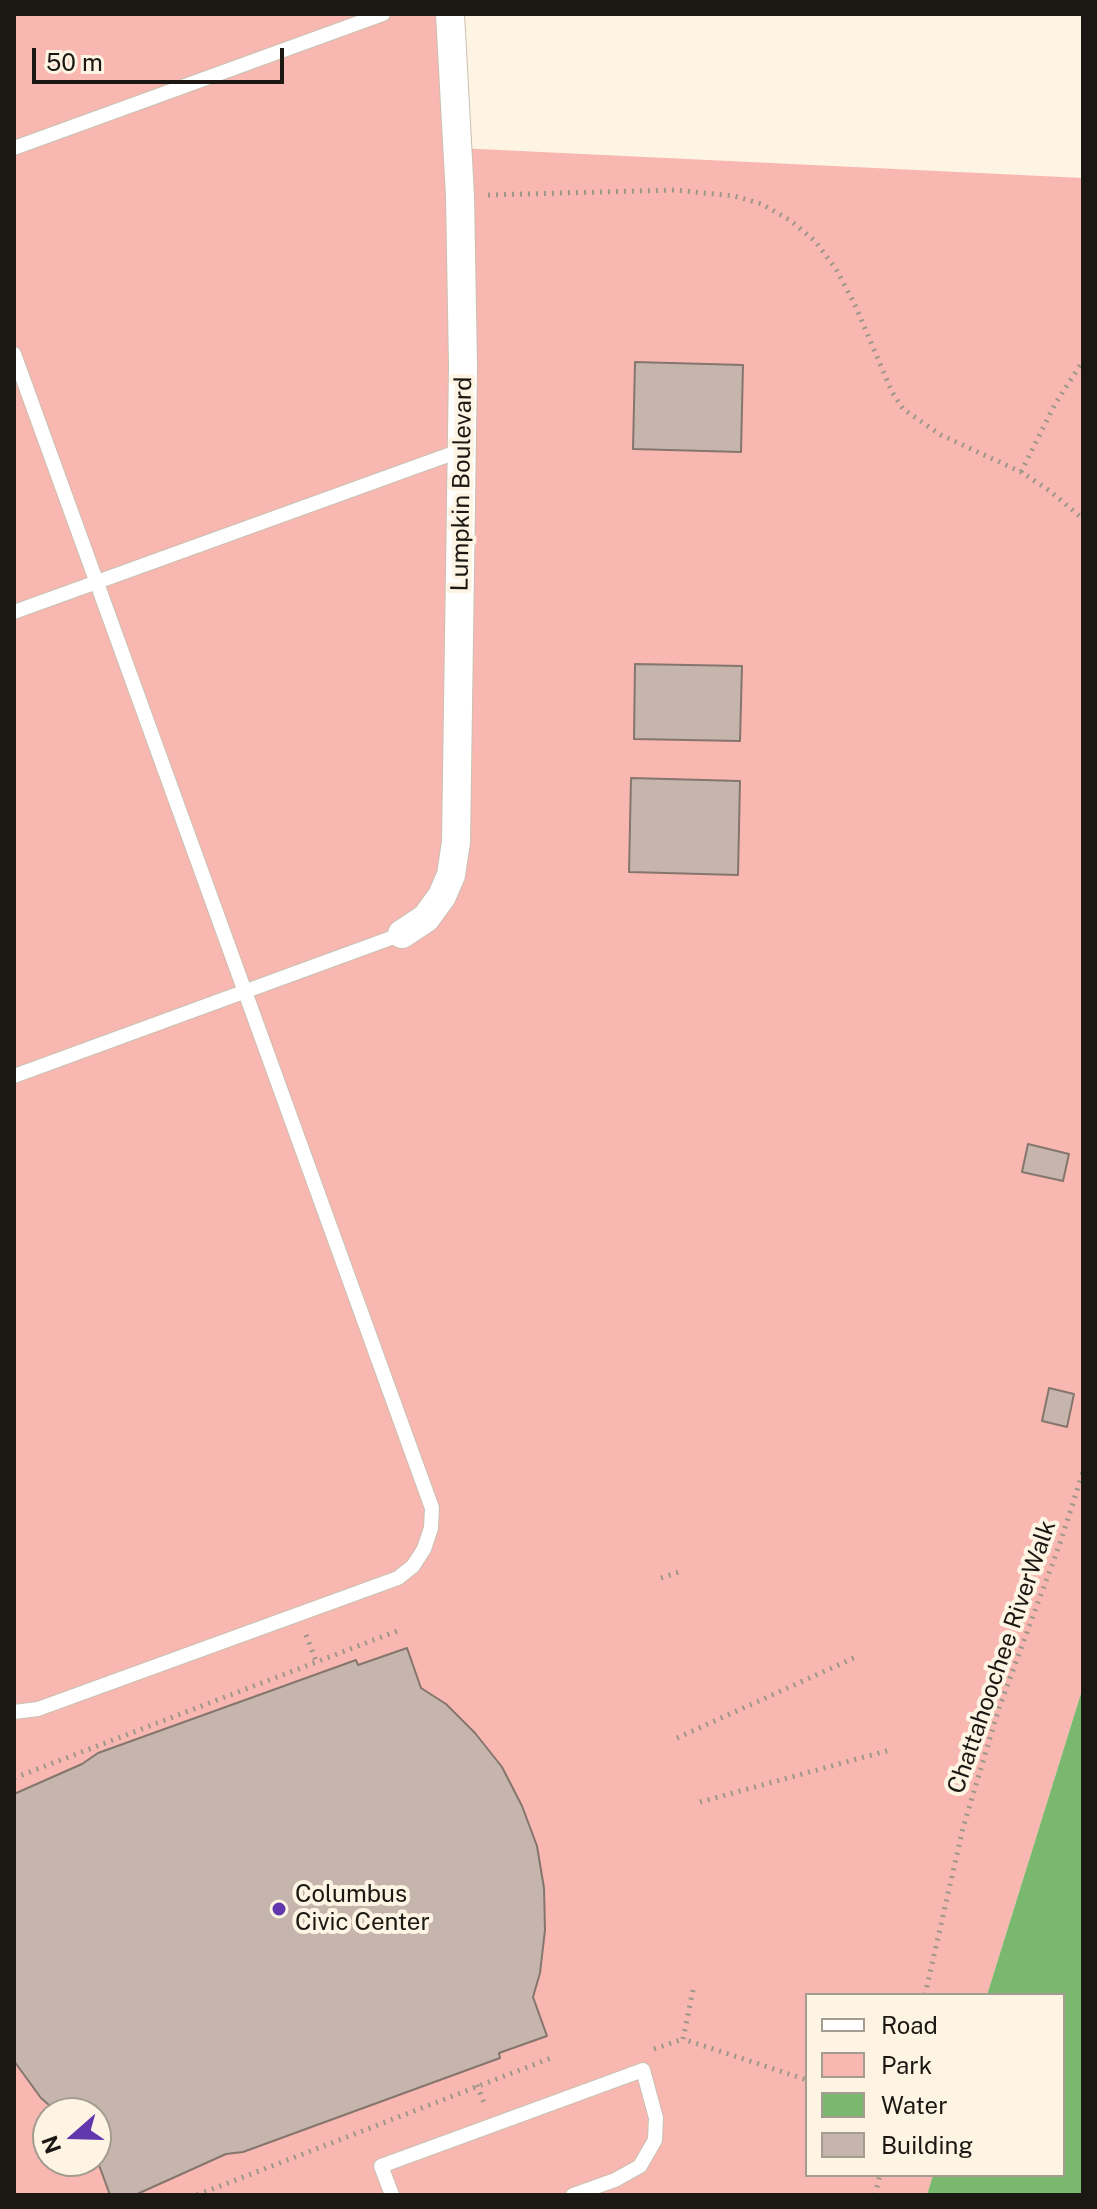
<!DOCTYPE html>
<html>
<head>
<meta charset="utf-8">
<style>
	body { margin:0 }
	#map { position:relative; width:1097px; height:2209px; overflow:hidden; background:#fdf4e3; font-family:"Public Sans",sans-serif }
	canvas { display:block }
	.frame { position:absolute; inset:0; border:16px solid #1b1813; pointer-events:none }
	.legend { position:absolute; left:805px; top:1993px; width:260px; height:184px; box-sizing:border-box; background:#fdf4e3; border:2px solid #a39c90; margin:0; padding:10px 14px; list-style:none; font-size:24px; color:#1b1813 }
	.legend li { display:flex; align-items:center; gap:16px; height:40px }
	.legend b { width:40px; border:2px solid #a39c90 }
	.north { position:absolute; left:32px; top:2097px; width:80px; height:80px; box-sizing:border-box; background:#fdf4e3; border:2px solid #a39c90; border-radius:50%; rotate:250deg; font-size:22px; font-weight:700; line-height:32px; text-align:center; color:#1b1813 }
	.north::after { content:''; display:block; margin:auto; width:28px; height:36px; background:#6237ae; clip-path:polygon(50% 0,100% 100%,50% 72%,0 100%) }
	.scale { position:absolute; left:32px; top:48px; width:252px; height:36px; box-sizing:border-box; border:4px solid #1b1813; border-top:0; padding-left:10px; font-size:24px; line-height:28px; white-space:nowrap; color:#1b1813; -webkit-text-stroke:6px #fdf4e3; paint-order:stroke }
</style>
</head>
<body>
<div id="map">
<canvas width="1097" height="2209"></canvas>
<div class="frame"></div>
<ul class="legend">
<li><b style="height:10px;background:#fff"></b>Road</li>
<li><b style="height:22px;background:#f9b7b2"></b>Park</li>
<li><b style="height:22px;background:#79b86e"></b>Water</li>
<li><b style="height:22px;background:#c6b5ac"></b>Building</li>
</ul>
<div class="north">N</div>
<div class="scale">50 m</div>
</div>
<script>
const c = document.querySelector('canvas').getContext('2d');
c.lineJoin = 'round';
function fill(path, color) {
  c.fillStyle = color;
  c.fill(path, 'evenodd');
}
function toPath(rows) {
  const path = new Path2D();
  for (const r of rows) {
    path.moveTo(r[0], r[1]);
    for (let i = 2; i < r.length; i += 2) path.lineTo(r[i], r[i + 1]);
  }
  return path;
}
function strokePath(path, color, width, dash) {
  c.strokeStyle = color;
  c.lineWidth = width;
  c.lineCap = dash ? 'butt' : 'round';
  c.setLineDash(dash || []);
  c.stroke(path);
}
function label(font, color, halo, rows, align = 'center') {
  c.font = font + ' "Public Sans",sans-serif';
  c.lineWidth = 8;
  c.setLineDash([]);
  c.textBaseline = 'middle';
  c.strokeStyle = halo;
  c.fillStyle = color;
  for (const [text, x, y, turn = 0] of rows) {
    c.save();
    c.translate(x, y);
    c.rotate((+turn || 0) * Math.PI / 180);
    c.textAlign = isNaN(turn) ? turn : align;
    if (halo) c.strokeText(text, 0, 0);
    c.fillText(text, 0, 0);
    c.restore();
  }
}
fill(toPath([
	[14,14,450,14,458,148,1083,178,1083,1687,987,1995,807,1995,807,2175,933,2175,927,2195,14,2195],
	[48,2113,96,2113,96,2161,48,2161]
]), '#f9b7b2');
fill(toPath([
	[1083,1687,1083,2195,927,2195,933,2175,1063,2175,1063,1995,987,1995]
]), '#79b86e');
const building = toPath([
	[635,362,743,365,741,452,633,449,635,362],
	[635,664,742,666,740,741,634,739,635,664],
	[631,778,740,781,738,875,629,872,631,778],
	[1028,1144,1069,1154,1063,1181,1022,1172,1028,1144],
	[1049,1388,1074,1394,1067,1427,1042,1421,1049,1388],
	[407,1648,421,1688,446,1704,475,1733,502,1767,522,1806,537,1846,544,1888,545,1930,540,1973,533,1997,547,2036,499,2053,500,2058,243,2152,226,2154,135,2195,110,2195,99,2165,108,2145,96,2139,96,2113,58,2113,41,2098,14,2061,14,1794,82,1764,98,1753,356,1660,358,1665,407,1648]
]);
fill(building, '#c6b5ac');
strokePath(building, '#85766d', 2);
const lane = toPath([
	[14,148,383,14],
	[14,354,432,1508,431,1528,424,1549,413,1566,398,1578,38,1709,14,1712],
	[14,612,462,450],
	[14,1076,402,934],
	[392,2195,381,2166,643,2070,656,2118,655,2140,640,2166,615,2180,573,2195]
]);
const street = toPath([
	[402,934,426,918,442,896,451,875,456,842,463,366,460,196,450,14]
]);
strokePath(lane, '#c9c0b1', 16);
strokePath(street, '#c9c0b1', 30);
strokePath(toPath([
	[488,195,674,190,734,196,762,204,791,221,815,241,836,269,855,305,892,392,903,409,941,435,1021,472,1050,491,1083,519],
	[1021,472,1055,404,1083,361],
	[661,1578,682,1571],
	[306,1635,316,1661],
	[677,1738,856,1657],
	[14,1778,397,1631],
	[700,1802,890,1750],
	[693,1990,683,2039,807,2080],
	[925,1995,963,1828,999,1708,1059,1546,1083,1472],
	[654,2049,683,2039],
	[477,2085,484,2103],
	[197,2195,551,2058],
	[875,2195,880,2175]
]), '#9d978b', 5, [2, 6]);
strokePath(lane, '#fff', 14);
strokePath(street, '#fff', 28);
for (const [x, y, r, color] of [
	[279,1909,8,"#6237ae"]
]) {
  const dot = new Path2D();
  dot.arc(x, y, r, 0, 2 * Math.PI);
  c.fillStyle = color;
  c.fill(dot);
  strokePath(dot, '#fdf4e3', 3);
}
label('24px', '#1b1813', '#fdf4e3', [
	["Lumpkin Boulevard",462,484,-89],
	["Chattahoochee RiverWalk",1002,1657,-71]
]);
label('24px', '#1b1813', '#fdf4e3', [
	["Columbus",295,1895],
	["Civic Center",295,1923]
], 'left');
</script>
</body>
</html>
